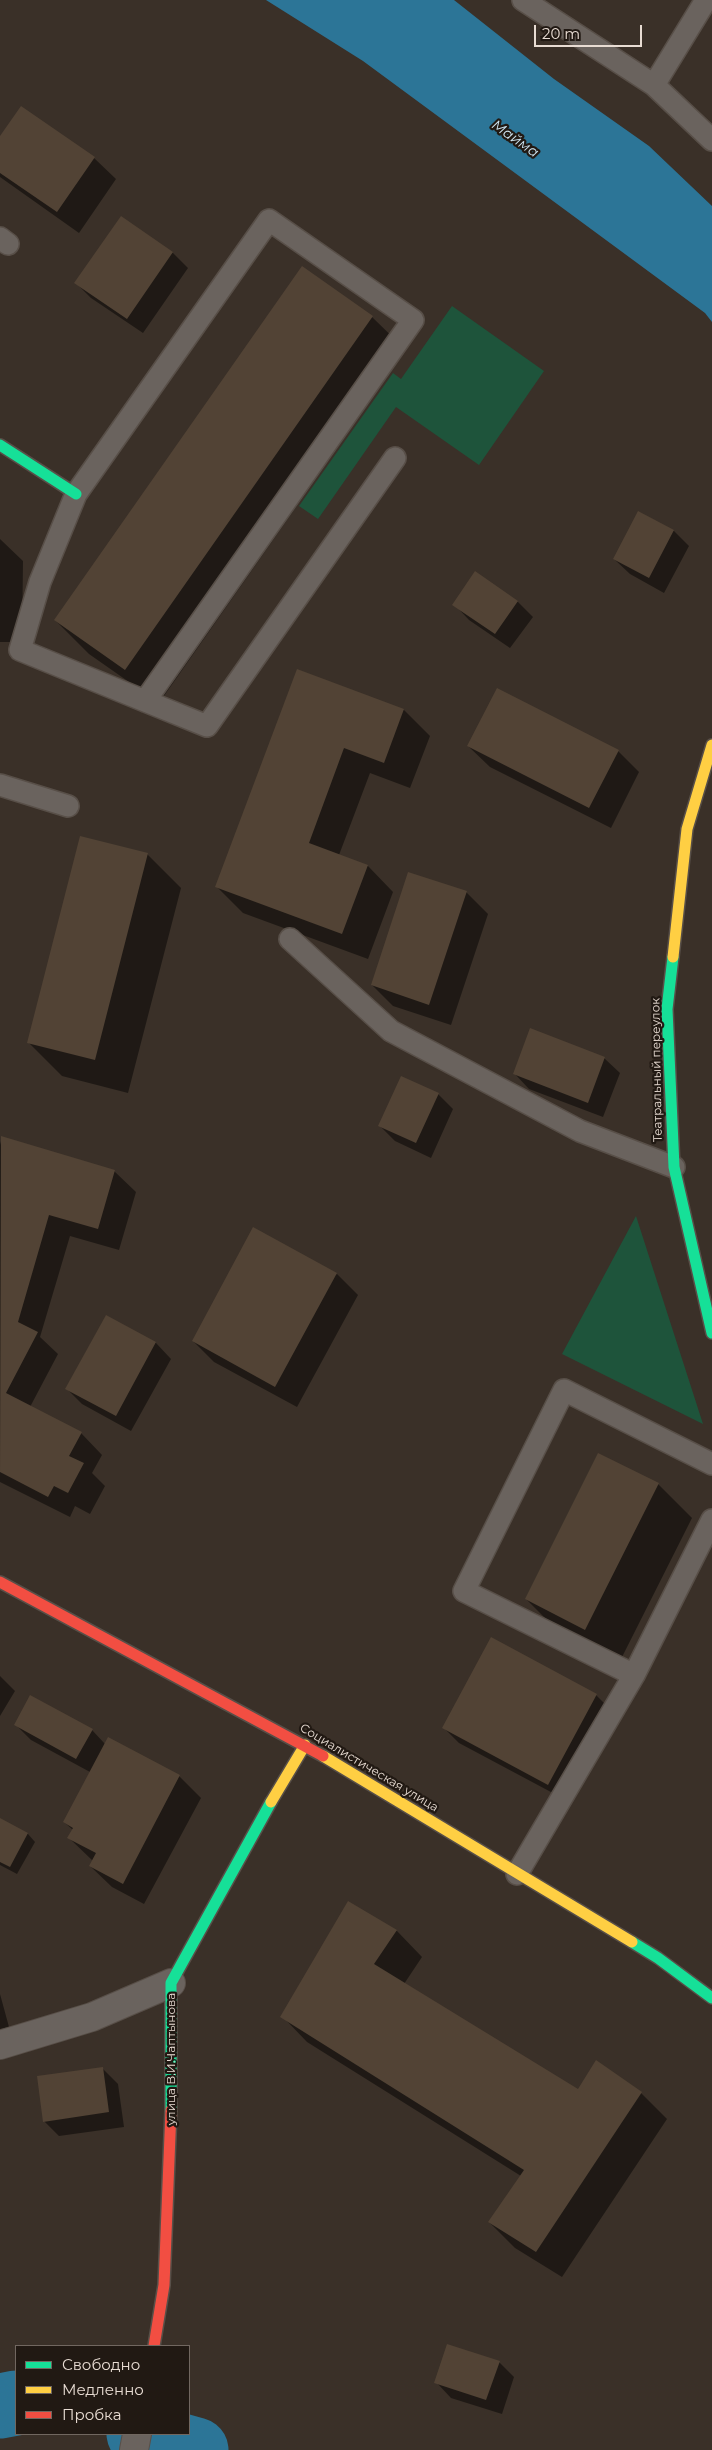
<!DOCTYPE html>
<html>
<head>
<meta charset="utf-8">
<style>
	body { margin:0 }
	#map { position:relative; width:712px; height:2450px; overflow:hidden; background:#3a3028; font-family:Montserrat,sans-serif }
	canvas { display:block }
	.legend { position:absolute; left:15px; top:2345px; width:175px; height:90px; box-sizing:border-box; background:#211913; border:1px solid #716760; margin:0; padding:6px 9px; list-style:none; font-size:15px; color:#e8dcd3 }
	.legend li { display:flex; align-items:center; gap:10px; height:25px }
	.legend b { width:25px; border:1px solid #716760 }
	.scale { position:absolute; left:534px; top:25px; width:108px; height:22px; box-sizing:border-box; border:2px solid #e8dcd3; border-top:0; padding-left:6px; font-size:15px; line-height:18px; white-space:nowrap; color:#e8dcd3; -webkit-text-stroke:4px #211913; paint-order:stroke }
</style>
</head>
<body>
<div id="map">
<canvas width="712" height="2450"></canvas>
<ul class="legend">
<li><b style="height:6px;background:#16e098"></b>Свободно</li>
<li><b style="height:6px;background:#ffcf43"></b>Медленно</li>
<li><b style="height:6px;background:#f24e42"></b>Пробка</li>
</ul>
<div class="scale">20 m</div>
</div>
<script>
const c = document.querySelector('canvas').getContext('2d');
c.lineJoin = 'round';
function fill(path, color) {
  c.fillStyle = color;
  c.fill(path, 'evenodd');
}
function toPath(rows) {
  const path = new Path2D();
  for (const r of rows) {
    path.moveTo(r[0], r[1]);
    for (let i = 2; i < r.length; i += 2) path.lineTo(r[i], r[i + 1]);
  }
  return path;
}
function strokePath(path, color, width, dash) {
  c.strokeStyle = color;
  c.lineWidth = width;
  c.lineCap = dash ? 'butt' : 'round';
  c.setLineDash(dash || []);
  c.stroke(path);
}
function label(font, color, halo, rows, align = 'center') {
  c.font = font + ' Montserrat,sans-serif';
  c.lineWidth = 4.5;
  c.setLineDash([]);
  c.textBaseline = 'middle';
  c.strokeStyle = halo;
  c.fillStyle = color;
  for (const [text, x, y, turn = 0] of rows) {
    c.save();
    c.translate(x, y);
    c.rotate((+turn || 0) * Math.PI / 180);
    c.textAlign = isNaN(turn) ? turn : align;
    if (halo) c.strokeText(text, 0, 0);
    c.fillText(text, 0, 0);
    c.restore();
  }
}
fill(toPath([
	[452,306,544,371,479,465,396,407,318,519,299,506,393,373,401,379],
	[636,1216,703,1424,562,1354]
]), '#1e543b');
fill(toPath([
	[266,0,454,0,554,79,649,146,712,206,712,322,705,313,363,61]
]), '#2c7597');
fill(toPath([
	[0,138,94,158,116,179,79,233,0,177],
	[121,217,173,253,188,268,143,333,91,298,76,283],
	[372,317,406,350,159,703,89,654,55,620],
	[639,512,674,531,689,546,664,593,630,574,614,559],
	[0,539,23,561,22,642,0,642],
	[476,573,518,602,533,617,510,648,469,620,454,604],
	[298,670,404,710,430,736,410,788,370,773,339,855,368,866,393,892,368,959,243,913,217,887],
	[468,746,618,751,639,772,611,828,490,767],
	[147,854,181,888,128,1093,62,1076,28,1042],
	[466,892,488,914,451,1025,393,1006,372,985],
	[604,1058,620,1073,603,1117,529,1089,514,1073],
	[438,1094,453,1109,431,1158,395,1141,380,1126],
	[2,1137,114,1171,136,1192,119,1250,70,1236,40,1337,58,1354,30,1407,81,1433,102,1455,92,1473,105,1486,90,1514,75,1506,70,1517,0,1482,0,1145],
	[337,1274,358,1295,297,1407,214,1362,193,1341],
	[106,1316,156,1343,171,1359,131,1431,82,1404,66,1388],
	[658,1484,692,1518,619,1663,560,1633,526,1599],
	[0,1676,15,1691,0,1716],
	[596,1695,611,1710,564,1799,459,1743,444,1728],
	[16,1725,92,1730,105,1744,108,1739,179,1776,201,1798,144,1904,112,1887,90,1866,93,1861,69,1838,73,1830,64,1822,90,1772,31,1740],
	[0,1819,28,1834,35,1842,17,1874,0,1865],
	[348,1903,397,1931,422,1957,404,1984,579,2091,641,2093,667,2119,562,2277,515,2248,489,2222,521,2176,307,2042,282,2016],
	[0,1994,9,2027,0,2029],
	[102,2068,118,2084,124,2127,59,2136,44,2121],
	[499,2362,514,2377,502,2414,451,2398,436,2382]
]), '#0007');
strokePath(toPath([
	[0,2406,16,2403],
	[139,2434,196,2450]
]), '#2c7597', 65);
fill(toPath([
	[21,106,95,157,57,212,0,173,0,136],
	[121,216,173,252,127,319,74,283],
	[302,266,373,316,125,670,54,620],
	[638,511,674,530,649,578,613,559],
	[475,571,518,601,495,634,452,605],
	[297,669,404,709,384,763,344,748,309,843,368,865,342,934,215,887],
	[497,688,619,750,589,808,467,746],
	[80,836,148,853,95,1060,27,1043],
	[408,872,467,891,429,1005,371,985],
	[530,1028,605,1057,588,1103,513,1074],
	[401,1076,439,1093,416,1143,378,1126],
	[1,1136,115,1170,98,1229,49,1215,18,1322,38,1332,6,1393,82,1432,69,1456,84,1463,68,1493,54,1486,48,1497,0,1472],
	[253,1227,337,1273,275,1387,192,1341],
	[106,1315,156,1342,116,1416,65,1389],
	[598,1453,659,1483,585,1630,525,1599],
	[491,1637,597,1694,548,1785,442,1728],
	[30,1695,93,1729,76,1759,14,1725],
	[108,1737,180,1775,123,1884,89,1866,96,1853,67,1838,73,1828,63,1822],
	[0,1818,28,1833,10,1867,0,1862],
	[348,1901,397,1930,374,1964,578,2089,596,2060,642,2092,536,2252,488,2222,524,2170,280,2017],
	[103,2067,109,2112,43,2122,37,2076],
	[447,2344,500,2361,486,2400,434,2383]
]), '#524335');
const lane = toPath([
	[523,0,654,85,712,140],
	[654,85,706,0],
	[0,238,8,244],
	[145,701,413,320,269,220,76,494,40,582,20,650,145,701,207,726,395,458],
	[0,785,68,806],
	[290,939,391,1031,580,1131,674,1167],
	[634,1675,464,1591,564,1390,712,1464],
	[517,1874,634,1675,712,1520]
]);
const street = toPath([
	[0,2045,92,2017,171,1983],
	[134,2450,137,2434]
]);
const fast = toPath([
	[0,445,76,494],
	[673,957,667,1009,674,1167,712,1333],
	[632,1942,658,1958,712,1998],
	[171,2110,171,1983,271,1802]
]);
const slow = toPath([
	[673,957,687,829,712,745],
	[323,1756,632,1942],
	[271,1802,305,1745]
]);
const jam = toPath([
	[0,1582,323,1756],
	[154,2346,164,2285,171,2110]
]);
strokePath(lane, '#584f48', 24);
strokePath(street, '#584f48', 30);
strokePath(fast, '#584f48', 14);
strokePath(slow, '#584f48', 14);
strokePath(jam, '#584f48', 14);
strokePath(lane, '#6a635e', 21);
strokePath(street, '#6a635e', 28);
strokePath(fast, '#16e098', 11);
strokePath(slow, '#ffcf43', 11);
strokePath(jam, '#f24e42', 11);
label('12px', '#e8dcd3', '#211913', [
	["Театральный переулок",657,1070,-91],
	["Социалистическая улица",369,1768,31],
	["улица В.И.Чаптынова",171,2059,-90]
]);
label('italic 14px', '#d0e7f4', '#211913', [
	["Майма",515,139,35]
]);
</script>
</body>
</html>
